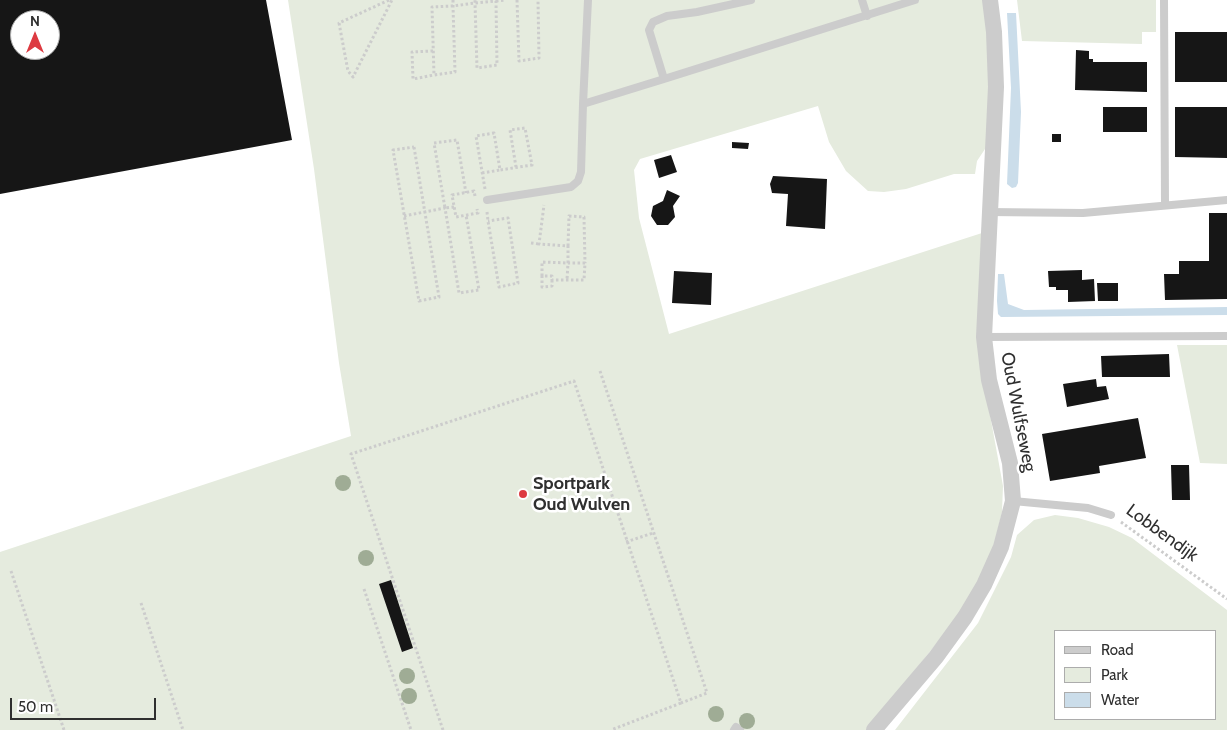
<!DOCTYPE html>
<html>
<head>
<meta charset="utf-8">
<style>
	body { margin:0 }
	#map { position:relative; width:1227px; height:730px; overflow:hidden; background:#fff; font-family:Cabin,sans-serif }
	canvas { display:block }
	.legend { position:absolute; left:1054px; top:630px; width:162px; height:90px; box-sizing:border-box; background:#fff; border:1px solid #acacac; margin:0; padding:6px 9px; list-style:none; font-size:15px; color:#2f2f2f }
	.legend li { display:flex; align-items:center; gap:10px; height:25px }
	.legend b { width:25px; border:1px solid #acacac }
	.north { position:absolute; left:10px; top:10px; width:50px; height:50px; box-sizing:border-box; background:#fff; border:1px solid #acacac; border-radius:50%; rotate:0deg; font-size:14px; font-weight:700; line-height:20px; text-align:center; color:#2f2f2f }
	.north::after { content:''; display:block; margin:auto; width:18px; height:22px; background:#dd3a41; clip-path:polygon(50% 0,100% 100%,50% 72%,0 100%) }
	.scale { position:absolute; left:10px; top:698px; width:146px; height:22px; box-sizing:border-box; border:2px solid #2f2f2f; border-top:0; padding-left:6px; font-size:15px; line-height:18px; white-space:nowrap; color:#2f2f2f; -webkit-text-stroke:4px #fff; paint-order:stroke }
</style>
</head>
<body>
<div id="map">
<canvas width="1227" height="730"></canvas>
<ul class="legend">
<li><b style="height:6px;background:#ccc"></b>Road</li>
<li><b style="height:14px;background:#e5ebde"></b>Park</li>
<li><b style="height:14px;background:#cbddea"></b>Water</li>
</ul>
<div class="north">N</div>
<div class="scale">50 m</div>
</div>
<script>
const c = document.querySelector('canvas').getContext('2d');
c.lineJoin = 'round';
function fill(path, color) {
  c.fillStyle = color;
  c.fill(path, 'evenodd');
}
function toPath(rows) {
  const path = new Path2D();
  for (const r of rows) {
    path.moveTo(r[0], r[1]);
    for (let i = 2; i < r.length; i += 2) path.lineTo(r[i], r[i + 1]);
  }
  return path;
}
function strokePath(path, color, width, dash) {
  c.strokeStyle = color;
  c.lineWidth = width;
  c.lineCap = dash ? 'butt' : 'round';
  c.setLineDash(dash || []);
  c.stroke(path);
}
function label(font, color, halo, rows, align = 'center') {
  c.font = font + ' Cabin,sans-serif';
  c.lineWidth = 5;
  c.setLineDash([]);
  c.textBaseline = 'middle';
  c.strokeStyle = halo;
  c.fillStyle = color;
  for (const [text, x, y, turn = 0] of rows) {
    c.save();
    c.translate(x, y);
    c.rotate((+turn || 0) * Math.PI / 180);
    c.textAlign = isNaN(turn) ? turn : align;
    if (halo) c.strokeText(text, 0, 0);
    c.fillText(text, 0, 0);
    c.restore();
  }
}
fill(toPath([
	[288,0,987,0,989,143,977,161,975,174,954,174,906,189,884,192,868,191,846,171,829,142,818,106,640,159,634,170,639,218,669,334,982,233,982,371,1003,486,1002,512,997,533,991,558,961,613,867,730,0,730,0,552,351,436,339,363,314,169],
	[1017,0,1156,0,1156,32,1142,32,1142,44,1022,41],
	[1177,345,1227,345,1227,464,1200,463],
	[1055,515,1078,518,1109,527,1132,538,1227,610,1227,730,895,730,978,623,1011,557,1017,535,1034,520],
	[1056,631,1216,631,1216,719,1056,719]
]), '#e5ebde');
fill(toPath([
	[1007,13,1016,13,1021,112,1018,183,1016,187,1012,188,1007,184,1011,88],
	[998,274,1004,274,1008,304,1024,310,1227,307,1227,315,1001,317,998,314,997,301]
]), '#cbddea');
fill(toPath([
	[0,0,266,0,292,140,0,194],
	[20,20,50,20,50,50,20,50],
	[1175,32,1227,32,1227,82,1175,82],
	[1076,50,1089,51,1089,59,1093,59,1093,62,1147,62,1147,92,1075,90],
	[1103,107,1147,107,1147,132,1103,132],
	[1175,107,1227,107,1227,158,1175,157],
	[1052,134,1061,134,1061,142,1052,142],
	[732,142,749,143,748,149,732,148],
	[671,155,677,172,659,178,654,160],
	[773,176,827,179,825,229,786,226,788,194,772,193,770,184],
	[667,190,680,196,673,206,675,217,668,225,657,225,651,216,653,206,663,201],
	[1209,213,1227,213,1227,299,1165,300,1164,274,1179,274,1179,261,1209,261],
	[1082,270,1082,280,1094,279,1095,301,1068,302,1068,290,1056,290,1056,287,1049,287,1048,271],
	[674,271,712,273,711,305,672,303],
	[1097,283,1118,283,1118,301,1098,301],
	[1169,354,1170,377,1102,377,1101,356],
	[1096,379,1097,387,1106,386,1109,399,1067,407,1063,384],
	[1138,418,1146,458,1099,466,1100,473,1050,481,1042,434],
	[1171,465,1189,465,1190,500,1172,500],
	[391,580,413,648,402,652,379,584]
]), '#161616');
strokePath(toPath([
	[389,0,339,23,348,71,353,77,392,0],
	[453,0,453,6,455,72,434,75,432,7,453,6,475,3,496,1,497,65,477,68,475,3,475,0],
	[517,0,519,61,539,58,538,0],
	[496,1,505,0],
	[433,51,412,52,413,79,434,75],
	[414,147,439,297,419,301,393,150,414,147],
	[482,173,500,170],
	[485,189,476,136,494,133,500,170,532,165,525,128,510,130,516,167],
	[475,196,474,191,452,195,456,217,478,213,477,209],
	[454,207,445,208,434,143,457,140,466,193],
	[487,212,488,221,499,287,518,283,508,218,488,221],
	[404,216,445,208,459,293,479,290,466,215],
	[531,243,539,244],
	[568,246,569,216,584,217,585,263],
	[542,276,542,262,568,263,568,246,539,244,544,205],
	[552,280,552,286,542,287,542,276,552,276,552,280,584,280,585,263,568,263,567,280],
	[600,371,707,693,681,703],
	[1121,522,1227,599],
	[626,542,653,533],
	[11,571,64,730],
	[364,589,411,730],
	[141,603,183,730],
	[443,730,351,454,574,381,681,703,611,730]
]), '#ccc', 3, [2.5, 2.5]);
strokePath(toPath([
	[751,0,697,12,667,16,653,22,649,30,664,79,915,0],
	[862,0,867,16],
	[1164,0,1165,205],
	[583,104,588,0],
	[487,200,571,187,578,181,581,172,583,104,664,79],
	[988,212,1083,213,1227,200],
	[984,337,1227,336],
	[1013,501,1088,508,1111,515],
	[734,730,736,727,740,730]
]), '#ccc', 8);
strokePath(toPath([
	[874,730,936,657,965,617,984,585,1001,547,1013,501,1010,463,989,380,984,337,996,87,994,32,990,0]
]), '#ccc', 16);
c.fillStyle = '#9fac95';
for (const [x, y] of [
	[343,483],
	[366,558],
	[407,676],
	[409,696],
	[716,714],
	[747,721]
]) {
  c.beginPath();
  c.arc(x, y, 8, 0, 2 * Math.PI);
  c.fill();
}
for (const [x, y, r, color] of [
	[523,494,5,"#dd3a41"]
]) {
  const dot = new Path2D();
  dot.arc(x, y, r, 0, 2 * Math.PI);
  c.fillStyle = color;
  c.fill(dot);
  strokePath(dot, '#fff', 2);
}
label('18px', '#2f2f2f', '#fff', [
	["Oud Wulfseweg",1018,412,79],
	["Lobbendijk",1162,533,36]
]);
label('bold 18px', '#2f2f2f', '#fff', [
	["Sportpark",533,484],
	["Oud Wulven",533,505]
], 'left');
</script>
</body>
</html>
